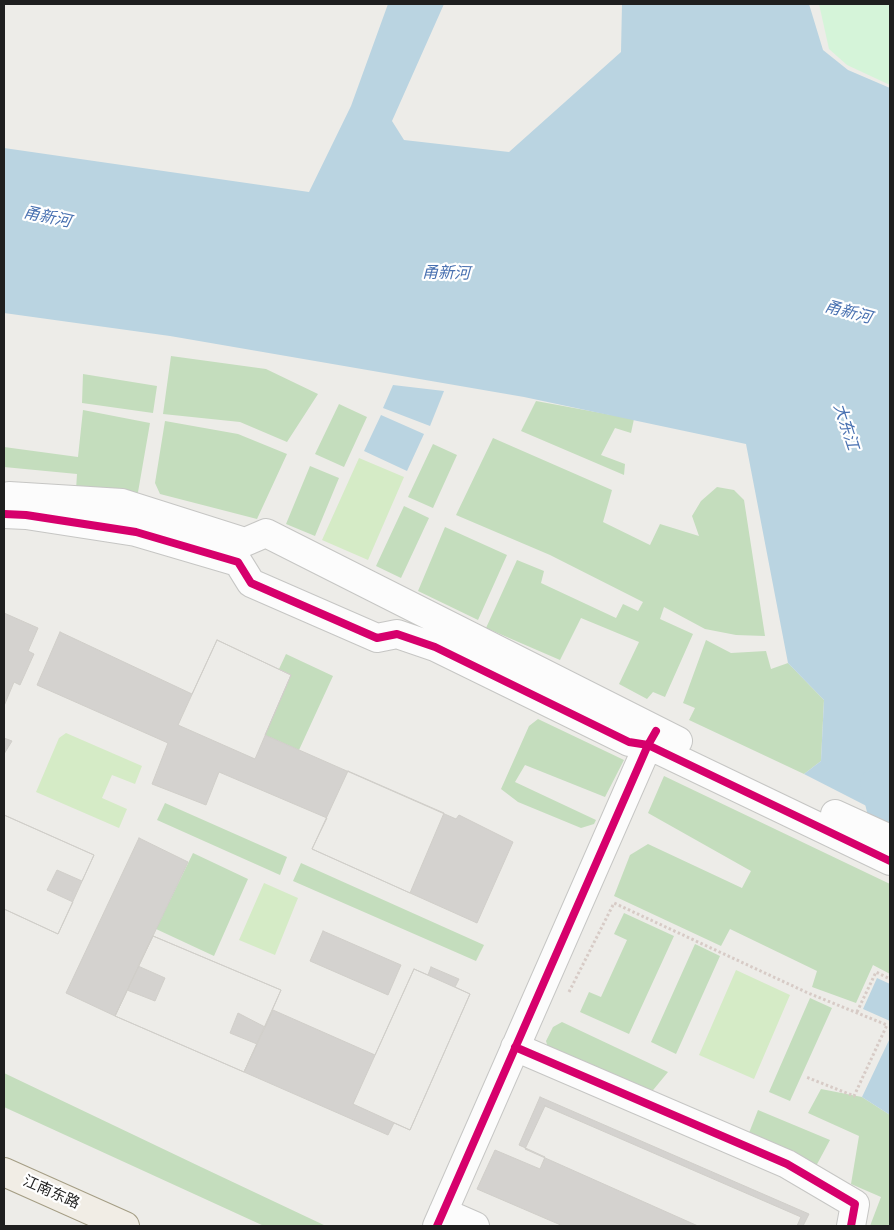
<!DOCTYPE html>
<html>
<head>
<meta charset="utf-8">
<style>
	body { margin:0 }
	#map { position:relative; width:894px; height:1230px; overflow:hidden; background:#edece8; font-family:"Sofia Sans Condensed",sans-serif }
	canvas { display:block }
	.frame { position:absolute; inset:0; border:5px solid #1f1f1f; pointer-events:none }
</style>
</head>
<body>
<div id="map">
<canvas width="894" height="1230"></canvas>
<div class="frame"></div>
</div>
<script>
const c = document.querySelector('canvas').getContext('2d');
c.lineJoin = 'round';
function fill(path, color) {
  c.fillStyle = color;
  c.fill(path, 'evenodd');
}
function toPath(rows) {
  const path = new Path2D();
  for (const r of rows) {
    path.moveTo(r[0], r[1]);
    for (let i = 2; i < r.length; i += 2) path.lineTo(r[i], r[i + 1]);
  }
  return path;
}
function strokePath(path, color, width, dash) {
  c.strokeStyle = color;
  c.lineWidth = width;
  c.lineCap = dash ? 'butt' : 'round';
  c.setLineDash(dash || []);
  c.stroke(path);
}
function label(font, color, halo, rows, align = 'center') {
  c.font = font + ' "Sofia Sans Condensed","Noto Sans SC",sans-serif';
  c.lineWidth = 4.5;
  c.setLineDash([]);
  c.textBaseline = 'middle';
  c.strokeStyle = halo;
  c.fillStyle = color;
  for (const [text, x, y, turn = 0] of rows) {
    c.save();
    c.translate(x, y);
    c.rotate((+turn || 0) * Math.PI / 180);
    c.textAlign = isNaN(turn) ? turn : align;
    if (halo) c.strokeText(text, 0, 0);
    c.fillText(text, 0, 0);
    c.restore();
  }
}
fill(toPath([
	[359,458,404,477,368,560,322,540],
	[66,733,142,766,135,784,112,775,102,798,127,809,119,828,36,792,59,738],
	[264,883,298,898,275,955,239,940],
	[736,970,790,995,754,1079,699,1055]
]), '#d5ebc6');
fill(toPath([
	[171,356,266,369,318,394,287,442,240,422,163,414],
	[83,374,157,386,153,413,82,403],
	[536,401,634,419,631,433,615,428,601,455,625,464,624,475,521,431],
	[339,404,367,417,344,467,315,454],
	[83,410,150,423,137,498,76,490,77,474,4,467,4,447,78,457],
	[165,421,238,434,287,454,257,519,160,494,155,483],
	[493,438,612,490,603,522,650,545,660,524,699,536,692,516,701,501,717,487,734,490,744,500,765,636,736,635,705,629,664,607,660,619,693,634,665,697,653,692,647,699,619,684,639,642,581,618,560,660,486,628,517,560,544,571,541,583,616,618,623,604,638,611,643,602,550,555,456,515],
	[433,444,457,455,433,508,408,497],
	[310,466,339,478,315,536,286,524],
	[404,506,429,518,401,578,376,566],
	[445,527,507,555,478,620,418,591],
	[706,640,731,653,766,651,771,669,788,663,824,700,821,761,804,774,689,720,695,708,683,703],
	[286,654,333,676,299,750,265,735,291,675,279,669],
	[538,719,624,760,605,797,525,765,515,782,596,820,594,824,581,828,518,802,501,789,529,726],
	[664,776,890,884,890,974,873,965,856,1003,812,987,817,971,730,929,721,946,614,896,630,855,648,844,742,888,751,871,648,813],
	[165,803,287,857,280,875,157,820],
	[193,853,248,879,214,956,156,929],
	[301,863,484,945,476,961,293,881],
	[624,913,674,936,629,1034,580,1012,589,992,601,997,627,940,614,934],
	[695,944,720,956,676,1054,651,1042],
	[810,998,832,1008,790,1101,769,1092],
	[562,1022,668,1072,649,1095,549,1051,546,1041,553,1027],
	[4,1073,201,1167,326,1226,264,1226,4,1107],
	[821,1089,862,1097,890,1115,890,1226,870,1226,881,1197,851,1184,859,1136,808,1113],
	[758,1110,830,1140,815,1168,747,1138]
]), '#c4ddbd');
fill(toPath([
	[819,4,890,4,890,85,847,65,829,49]
]), '#d5f4d9');
fill(toPath([
	[388,4,444,4,392,121,404,140,509,152,621,52,622,4,809,4,823,50,848,70,890,88,890,818,804,774,821,761,824,700,788,663,746,444,524,397,170,336,4,313,4,148,309,192,351,106],
	[393,385,444,391,430,426,383,408],
	[381,415,424,434,407,471,364,451],
	[877,978,890,984,890,1021,863,1009],
	[890,1038,890,1115,862,1097]
]), '#bad4e1');
strokePath(toPath([
	[871,782,887,848]
]), '#bad4e1', 22);
const building = toPath([
	[4,613,38,628,28,651,34,654,20,685,14,682,4,706,4,613],
	[60,632,192,694,217,640,291,675,265,735,456,819,459,815,513,842,477,923,312,849,327,818,219,772,206,805,152,784,168,743,37,685,60,632],
	[217,640,291,675,255,759,178,725,217,640],
	[4,738,12,741,4,754,4,738],
	[348,771,444,813,410,893,312,849,348,771],
	[4,815,94,855,58,934,4,909,4,815],
	[4,815,94,855,82,881,57,870,47,890,73,902,58,934,4,909,4,815],
	[139,838,188,862,115,1016,66,993,139,838],
	[323,931,401,965,388,995,310,961,323,931],
	[153,936,281,990,244,1072,115,1016,153,936],
	[153,936,281,990,265,1027,238,1013,230,1033,257,1044,244,1072,115,1016,127,990,155,1001,165,978,138,966,153,936],
	[431,967,459,979,455,987,470,994,410,1130,394,1123,388,1135,244,1072,273,1010,375,1055,414,969,428,975,431,967],
	[414,969,470,994,410,1130,353,1104,414,969],
	[540,1097,809,1214,803,1226,563,1226,477,1189,495,1150,540,1169,545,1157,519,1145,540,1097],
	[545,1106,801,1217,797,1226,698,1226,525,1149,545,1106]
]);
fill(building, '#d4d2cf');
strokePath(building, '#d0cec9', 1);
const minor = toPath([
	[9,496,122,503,245,542,266,533,678,741],
	[4,514,26,515,136,532,238,562,251,583,377,638,397,634,435,647,629,742,648,745,890,861],
	[835,814,890,839],
	[515,1047,787,1164,855,1204,851,1226],
	[443,1212,475,1226],
	[437,1226,648,745,656,731]
]);
const major = toPath([
	[4,1172,125,1226]
]);
strokePath(minor, '#c6c6c4', 30);
strokePath(major, '#a49d84', 30);
strokePath(toPath([
	[569,992,614,903,808,993,887,1025,854,1096,806,1077],
	[857,1012,876,972,890,979]
]), '#d7cbc6', 3, [2.5, 2.5]);
strokePath(minor, '#fcfcfc', 28);
strokePath(major, '#f1ede5', 28);
strokePath(toPath([
	[4,514,26,515,136,532,238,562,251,583,377,638,397,634,435,647,629,742,648,745,890,861],
	[515,1047,787,1164,855,1204,851,1226],
	[437,1226,648,745,656,731]
]), '#d6006c', 8);
label('15px', '#1f1f1f', '#fff', [
	["江南东路",51,1193,24]
]);
label('italic 16px', '#4971b1', '#fff', [
	["甬新河",47,218,12],
	["甬新河",446,274,1],
	["甬新河",848,313,15],
	["大东江",845,427,72]
]);
</script>
</body>
</html>
